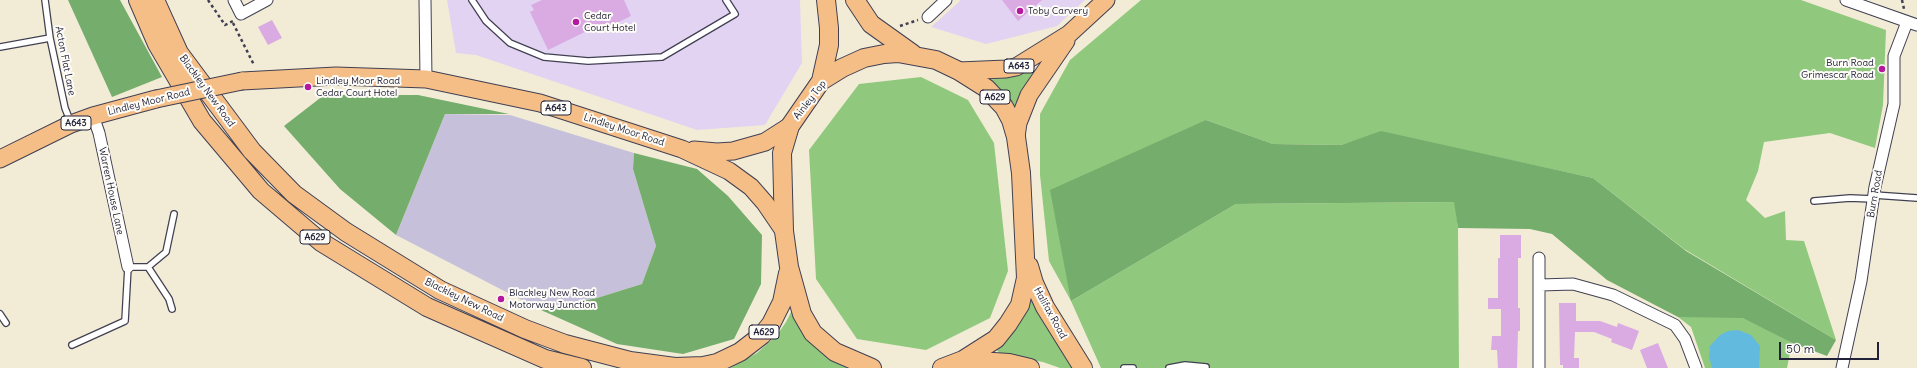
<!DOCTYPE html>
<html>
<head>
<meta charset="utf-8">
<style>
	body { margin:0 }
	#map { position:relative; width:1917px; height:368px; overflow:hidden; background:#f2ecd7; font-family:Delius,sans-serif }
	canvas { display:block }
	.scale { position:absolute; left:1779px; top:342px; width:100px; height:18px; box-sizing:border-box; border:2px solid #22223b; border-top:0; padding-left:5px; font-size:12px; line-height:14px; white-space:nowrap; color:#22223b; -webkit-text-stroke:3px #fdfcf7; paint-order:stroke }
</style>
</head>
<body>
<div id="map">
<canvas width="1917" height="368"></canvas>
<div class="scale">50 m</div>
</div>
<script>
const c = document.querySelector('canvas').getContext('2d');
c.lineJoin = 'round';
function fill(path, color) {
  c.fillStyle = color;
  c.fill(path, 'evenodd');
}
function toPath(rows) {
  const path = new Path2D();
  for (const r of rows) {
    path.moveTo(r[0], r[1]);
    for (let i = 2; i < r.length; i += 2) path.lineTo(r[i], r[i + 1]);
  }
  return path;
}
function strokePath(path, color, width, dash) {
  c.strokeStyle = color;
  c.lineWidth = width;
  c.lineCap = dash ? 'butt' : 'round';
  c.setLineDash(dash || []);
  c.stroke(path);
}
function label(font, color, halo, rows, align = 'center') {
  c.font = font + ' Delius,sans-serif';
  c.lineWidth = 4;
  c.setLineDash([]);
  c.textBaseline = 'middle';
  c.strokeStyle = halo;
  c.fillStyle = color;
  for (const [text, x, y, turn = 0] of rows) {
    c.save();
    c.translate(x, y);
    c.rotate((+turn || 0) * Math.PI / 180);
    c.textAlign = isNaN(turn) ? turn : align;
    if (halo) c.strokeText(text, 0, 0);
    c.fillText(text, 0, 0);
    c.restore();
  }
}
fill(toPath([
	[447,0,800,0,802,63,765,125,697,130,476,55,456,53],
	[961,0,1085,0,1057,26,986,44,931,27]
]), '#e3d3f2');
fill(toPath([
	[445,114,510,115,634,153,633,169,656,246,642,284,597,298,541,310,396,235]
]), '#c6c0da');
fill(toPath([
	[1141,0,1801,0,1886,30,1883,105,1875,148,1830,133,1764,142,1758,171,1746,200,1765,218,1785,211,1786,240,1804,241,1836,340,1684,249,1593,178,1381,132,1341,145,1273,144,1206,120,1071,301,1236,204,1455,202,1458,228,1459,368,1101,368,1071,301,1049,261,1040,175,1040,114,1070,60],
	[1034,70,1024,90,1013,115,986,80,1005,78],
	[921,77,968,100,994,143,1008,271,990,318,926,350,857,339,816,279,809,150,859,84],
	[1029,294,1076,368,1060,368,1043,362,1001,355,995,348],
	[793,308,850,368,730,368,757,353,777,335,786,322],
	[1678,317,1743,317,1792,343,1787,368,1705,368,1691,327]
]), '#90c97d');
fill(toPath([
	[68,0,120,0,162,77,112,97],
	[324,95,418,95,509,114,445,114,396,235,340,189,284,126],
	[1206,120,1273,144,1341,145,1381,131,1593,178,1686,251,1836,340,1827,356,1792,343,1743,318,1678,317,1607,280,1552,234,1530,229,1458,228,1454,202,1236,204,1071,301,1050,190],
	[634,153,697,169,728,196,762,235,761,284,734,339,683,354,617,344,541,310,597,298,642,284,656,246,633,169]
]), '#74ad6c');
fill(toPath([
	[1738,330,1751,335,1760,346,1759,368,1712,368,1709,356,1710,346,1720,335,1728,331]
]), '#62badf');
fill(toPath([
	[542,0,624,0,631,16,596,33,593,28,548,50,530,12,534,10,531,5],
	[1002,0,1042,0,1018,21],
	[272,20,282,38,268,45,258,27],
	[1500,235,1521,235,1521,258,1518,258,1518,308,1520,308,1520,331,1518,331,1517,368,1498,368,1497,350,1491,350,1492,336,1501,336,1501,309,1488,309,1488,298,1498,298,1498,258,1500,258],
	[1559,303,1576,303,1576,321,1600,321,1617,327,1618,323,1639,331,1632,350,1611,342,1612,339,1594,332,1575,332,1574,358,1579,358,1579,368,1563,368,1563,365,1560,365],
	[1658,343,1668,368,1647,368,1640,350]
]), '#daaae3');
const service = toPath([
	[45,0,50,38,65,108,71,123],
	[472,0,486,21,510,43,544,57,588,61,662,57,735,14,726,0],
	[0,47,50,38],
	[1874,195,1917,198],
	[1814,201,1850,198,1873,199],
	[148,267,169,299,172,309],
	[0,314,6,323],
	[72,345,125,321,128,267,148,267,166,252,174,214],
	[1124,368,1133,368],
	[1169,368,1185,365,1206,367]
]);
const minor = toPath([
	[234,0,241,14,267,0],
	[425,0,426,79],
	[1846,0,1917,25],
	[928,17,946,0],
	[93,116,99,133,128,267],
	[1539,258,1539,368],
	[1540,285,1573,284,1613,295,1675,325,1685,339,1696,368],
	[1842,368,1861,281,1875,187,1894,104,1894,56,1907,22]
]);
const primary = toPath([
	[959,71,1006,69,1016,67,1069,34,1106,0],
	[242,81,336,76,426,79,540,103,682,149,729,171,751,187,765,203,784,231],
	[1016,137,1018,123,1029,95,1066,41],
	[694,150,717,152,733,151,765,142,790,126],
	[0,159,71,124,93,116,156,99]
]);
const trunk = toPath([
	[138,0,157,44,202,121,261,191,321,242,427,307,545,359,582,368],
	[155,0,179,53,252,151,294,194,346,232,440,290,525,329,565,344,630,361,675,367,703,366,717,363,740,352,762,335,771,324,782,302,788,273],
	[855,0,871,24,913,54],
	[821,81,829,45,829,28,826,0],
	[1029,266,1034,283,1045,307,1083,368],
	[963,360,1009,363,1030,368],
	[872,368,835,352,813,333,802,314,789,267,784,231,782,153,790,126,821,81,842,68,864,58,884,54,898,53,936,60,959,71,986,88,1004,107,1011,120,1016,137,1021,173,1026,278,1020,305,1008,324,996,339,963,360,942,368]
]);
strokePath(service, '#414052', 8);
strokePath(minor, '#414052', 13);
strokePath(primary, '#414052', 19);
strokePath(trunk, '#414052', 20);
strokePath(toPath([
	[208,0,225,25,233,21],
	[1902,0,1904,9],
	[233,23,254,65],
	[900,26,918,20]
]), '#414052', 2.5, [3, 3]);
strokePath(service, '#fff', 5.5);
strokePath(minor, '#fff', 11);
strokePath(primary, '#f6be87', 17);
strokePath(trunk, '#f6be87', 18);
const primaryBridge = toPath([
	[156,99,242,81]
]);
strokePath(primaryBridge, '#414052', 19, []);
strokePath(primaryBridge, '#f6be87', 17);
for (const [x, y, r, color] of [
	[1020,11,4,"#b5179e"],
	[576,22,4,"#b5179e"],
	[1882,69,4,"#b5179e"],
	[308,87,4,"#b5179e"],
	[501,299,4,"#b5179e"]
]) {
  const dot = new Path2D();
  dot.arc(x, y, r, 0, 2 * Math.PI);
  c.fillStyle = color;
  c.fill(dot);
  strokePath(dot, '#fdfcf7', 1.5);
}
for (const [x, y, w] of [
	[1019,66,30],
	[995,97,30],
	[556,108,30],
	[76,123,30],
	[315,237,30],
	[764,332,30]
]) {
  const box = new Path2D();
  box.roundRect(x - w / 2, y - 7, w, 14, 3);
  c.fillStyle = '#fdfcf7';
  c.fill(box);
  strokePath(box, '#22223b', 1);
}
label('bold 9px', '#22223b', null, [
	["A643",1019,66],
	["A629",995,97],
	["A643",556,108],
	["A643",76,123],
	["A629",315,237],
	["A629",764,332]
]);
label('10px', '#22223b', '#fdfcf7', [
	["Toby Carvery",1028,11],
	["Cedar",584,16],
	["Court Hotel",584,28],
	["Burn Road",1874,63,"right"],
	["Grimescar Road",1874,75,"right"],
	["Lindley Moor Road",316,81],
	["Cedar Court Hotel",316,93],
	["Blackley New Road",509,293],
	["Motorway Junction",509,305]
], 'left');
label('10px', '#22223b', '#fdfcf7', [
	["Acton Flat Lane",65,61,79],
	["Blackley New Road",207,91,54],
	["Ainley Top",810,100,-52],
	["Lindley Moor Road",149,102,-14],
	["Lindley Moor Road",624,130,18],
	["Warren House Lane",111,191,78],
	["Burn Road",1875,194,-80],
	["Blackley New Road",464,300,26],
	["Halifax Road",1050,313,61]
]);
</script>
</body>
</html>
